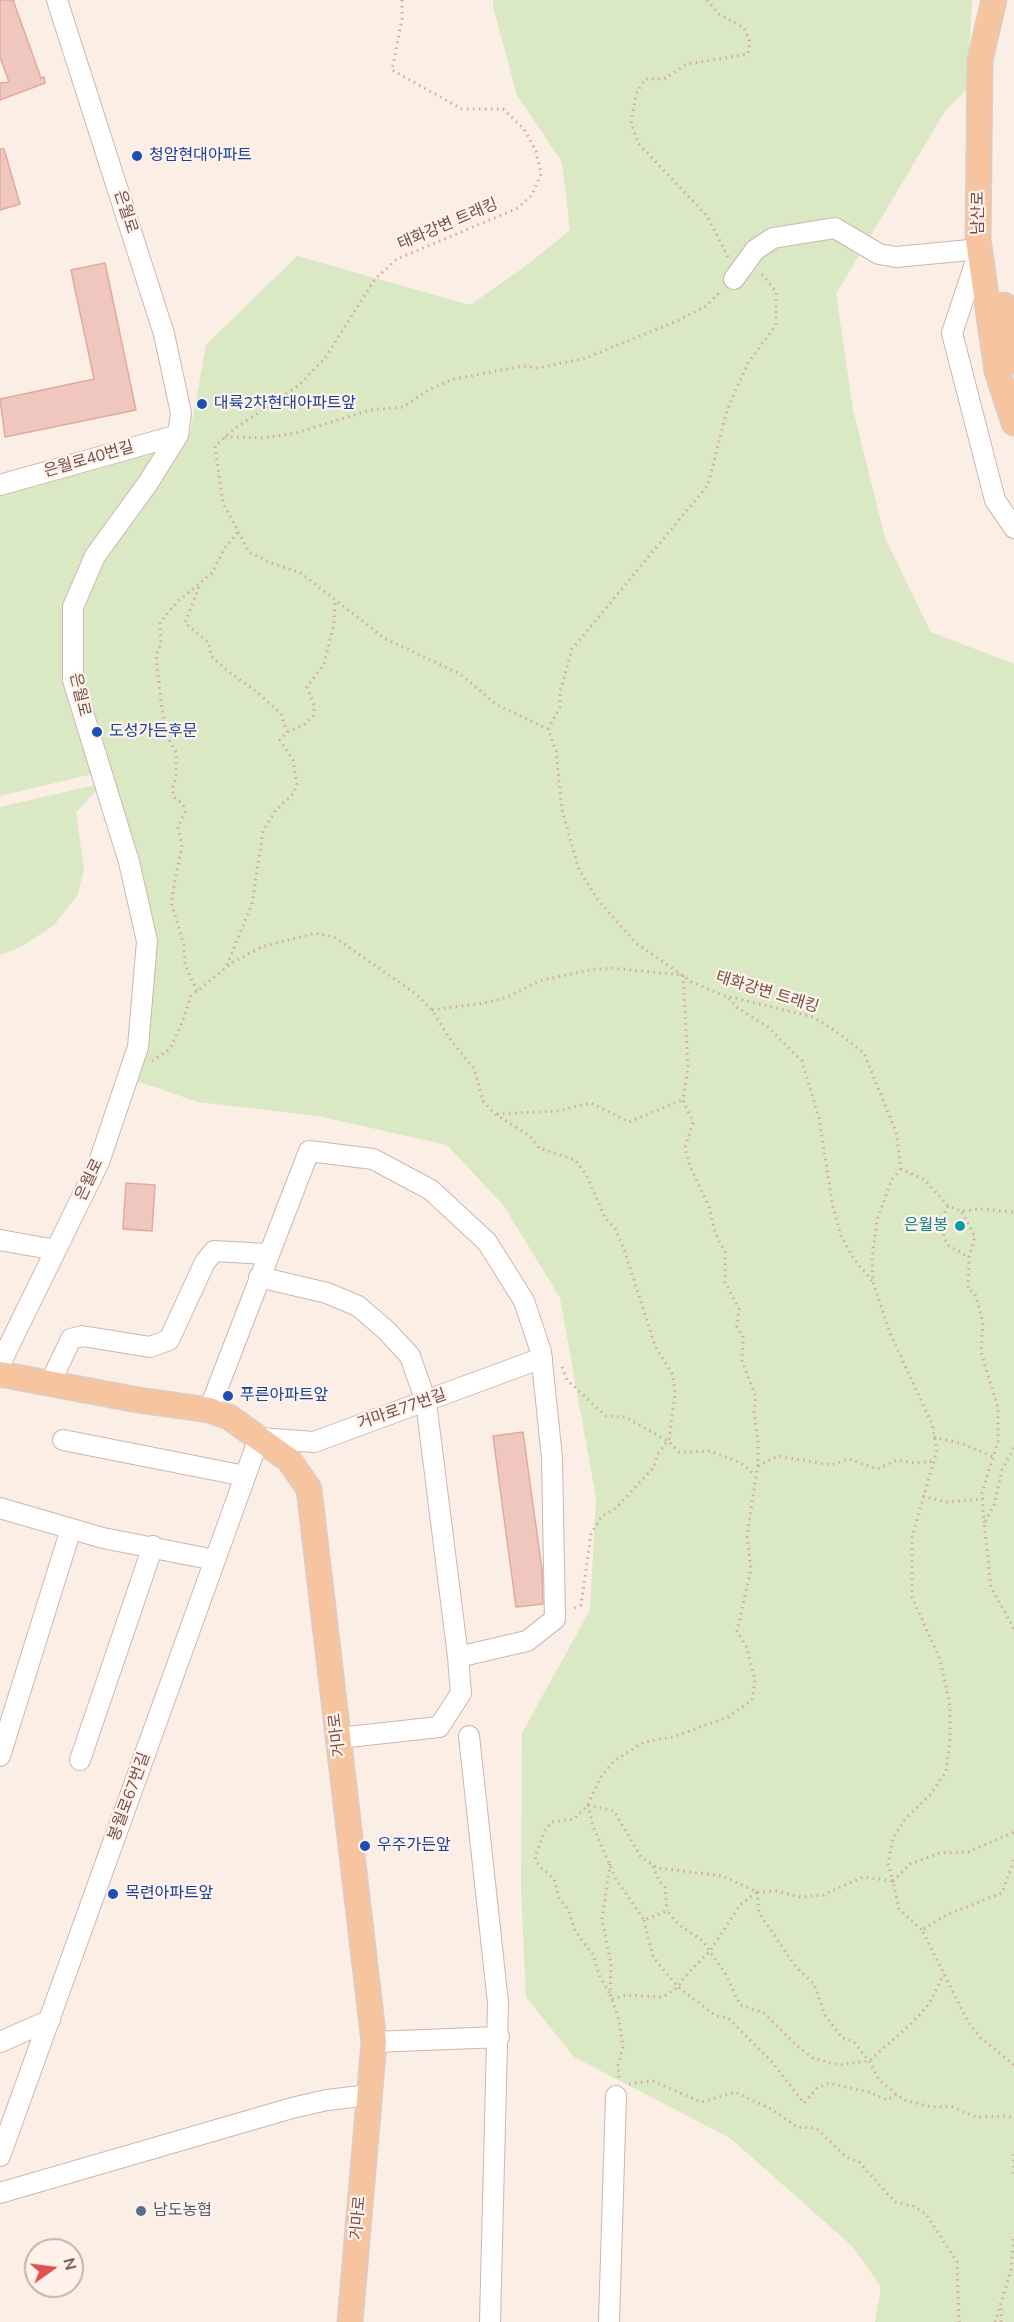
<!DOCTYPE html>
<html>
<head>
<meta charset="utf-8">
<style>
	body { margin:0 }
	#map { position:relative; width:1014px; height:2322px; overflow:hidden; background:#fbeee5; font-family:"Nunito Sans",sans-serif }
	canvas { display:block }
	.north { position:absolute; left:24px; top:2238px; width:60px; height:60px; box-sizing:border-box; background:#fef2eb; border:2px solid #c6b2ab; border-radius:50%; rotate:76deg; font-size:16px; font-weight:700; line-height:24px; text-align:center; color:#73514b }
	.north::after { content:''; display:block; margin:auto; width:21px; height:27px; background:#e0514f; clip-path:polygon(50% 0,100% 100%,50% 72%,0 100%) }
</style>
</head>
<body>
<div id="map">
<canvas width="1014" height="2322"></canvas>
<div class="north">N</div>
</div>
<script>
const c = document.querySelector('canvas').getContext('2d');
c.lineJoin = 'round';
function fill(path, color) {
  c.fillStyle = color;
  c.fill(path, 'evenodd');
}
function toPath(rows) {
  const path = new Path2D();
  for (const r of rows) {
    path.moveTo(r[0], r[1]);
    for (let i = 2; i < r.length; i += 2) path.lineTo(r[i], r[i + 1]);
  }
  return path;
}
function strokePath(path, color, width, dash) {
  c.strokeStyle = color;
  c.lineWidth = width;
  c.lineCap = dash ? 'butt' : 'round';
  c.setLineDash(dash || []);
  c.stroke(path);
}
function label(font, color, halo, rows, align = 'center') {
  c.font = font + ' "Nunito Sans","Noto Sans KR",sans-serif';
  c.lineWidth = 4.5;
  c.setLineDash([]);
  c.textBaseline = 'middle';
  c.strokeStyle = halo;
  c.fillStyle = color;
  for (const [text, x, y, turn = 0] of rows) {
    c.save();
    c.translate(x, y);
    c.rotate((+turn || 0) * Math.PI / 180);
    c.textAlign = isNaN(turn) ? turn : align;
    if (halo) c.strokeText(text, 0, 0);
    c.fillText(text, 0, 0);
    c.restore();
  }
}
fill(toPath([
	[493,0,972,0,967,89,945,111,836,294,853,409,885,538,931,632,1014,664,1014,2322,875,2322,881,2287,852,2246,730,2138,574,2057,526,1997,521,1889,522,1733,590,1610,596,1498,560,1298,504,1206,447,1145,318,1116,198,1102,128,1078,157,938,97,732,73,680,101,772,0,796,0,493,172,444,76,603,190,433,206,345,297,256,470,305,527,265,570,230,562,162,517,95,493,7],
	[104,783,76,812,84,870,77,896,54,925,21,947,0,955,0,807]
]), '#dae8c4');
const building = toPath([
	[0,0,13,0,41,78,44,77,45,83,0,100,0,83,9,82,0,57,0,0],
	[0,149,4,149,20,204,0,210,0,149],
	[105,263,136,410,5,437,0,399,94,379,71,270,105,263],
	[126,1183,155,1185,152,1231,123,1229,126,1183],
	[523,1432,542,1570,543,1604,516,1607,493,1436,523,1432]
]);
fill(building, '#efc7be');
strokePath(building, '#e1aa9f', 1.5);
const minor = toPath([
	[734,279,755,250,773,238,835,228,879,254,896,257,980,249,952,333,995,500,1014,528],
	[0,485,178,435],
	[0,1240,56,1250],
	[259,1277,327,1293,358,1306,387,1331,410,1356,426,1402,458,1657],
	[0,1364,99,1162,138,1047,147,941,129,862,73,680,73,607,95,556,148,483,178,435,181,413,164,334,57,0],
	[50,1383,71,1339,82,1336,150,1347,169,1340,205,1262,214,1251,267,1254],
	[209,1410,309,1151,373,1159,431,1190,487,1242,524,1301,541,1352,552,1458,555,1619,527,1641,458,1657,461,1693,439,1727,339,1738],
	[63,1440,245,1476],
	[0,1508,103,1538,215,1560],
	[469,1736,498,2003,490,2322],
	[0,1756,71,1529],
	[80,1760,153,1546],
	[0,2042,50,2020],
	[374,2042,499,2037],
	[0,2156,259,1438,314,1442,542,1358],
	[0,2193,292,2108,327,2100,370,2095],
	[609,2322,616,2096]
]);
const major = toPath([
	[994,0,980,60,978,240,997,371,1014,423],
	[1004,305,1014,362],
	[0,1374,138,1400,209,1410,229,1417,289,1460,309,1489,374,2042,350,2322]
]);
strokePath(minor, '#ceb6af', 22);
strokePath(major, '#d8cecd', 27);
strokePath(toPath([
	[402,0,402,19,392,70,462,109,503,109,524,129,536,151,541,174,532,195,518,208,397,259,375,279,325,358,298,386,234,429,215,446,223,503,249,552,271,563,301,573,384,638,460,674,497,705,548,729,556,751,562,810,579,870,598,900,636,943,692,982,722,995,813,1017,834,1030,864,1053,896,1132,901,1169,925,1180,948,1206,961,1211,981,1209,1014,1212],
	[707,0,719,14,744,28,750,42,748,54,687,64,664,79,645,79,636,94,631,123,638,143,707,216,728,257],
	[225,437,264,438,296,433,370,410,403,407,430,389,454,379,523,366,538,368,586,358,679,320,706,306,721,291],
	[199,587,185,623,209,643,211,656,229,672,257,692,281,714,287,732],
	[548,729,560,707,560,692,572,649,708,485,727,410,748,363,776,325,776,292,762,274,759,275],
	[227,965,252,904,263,831,276,810,293,794,297,785,293,760,280,740,287,732,305,724,314,715,314,705,307,687,324,664,334,624,335,601],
	[197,991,185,965,184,946,171,902,182,845,178,828,185,812,183,804,175,798,172,790,176,777,176,752,170,742,162,710,156,656,161,643,160,622,178,601,212,573,224,549,238,532],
	[729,998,736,1007,768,1027,802,1061,819,1118,833,1207,841,1236,854,1259,872,1281],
	[432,1010,484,1003,508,997,539,981,590,970,611,968,683,975,688,1067,683,1100,693,1122,685,1148,690,1166,709,1207,715,1233,725,1252,725,1282,739,1309,737,1327,743,1336,742,1361,756,1397,754,1412,758,1441,758,1464,747,1535,751,1569,737,1631,746,1646,755,1680,752,1700,728,1717,673,1737,644,1742,614,1761,600,1778,588,1805,574,1819,552,1822,545,1830,535,1857,539,1866,554,1879,559,1898,569,1911,574,1929,594,1956,599,1975,610,1994],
	[152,1061,170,1049,182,1023,191,996,233,962,262,947,315,933,334,937,416,994,432,1010,450,1039,474,1069,483,1101,495,1114,530,1136,539,1148,575,1160,587,1176,605,1218,615,1228,625,1252,655,1346,673,1375,675,1394,669,1439,657,1455,654,1467,616,1508,601,1517,591,1534,581,1605,572,1609],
	[497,1114,558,1111,591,1103,629,1122,682,1100],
	[901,1169,892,1179,877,1220,872,1259,873,1282,890,1333,932,1424,937,1450,912,1537,912,1597,940,1659,950,1706,950,1741,946,1772,930,1795,905,1819,893,1838,888,1863,893,1881,910,1864,940,1853,968,1852,1014,1832],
	[948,1206,941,1221,944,1238,949,1246,969,1257],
	[962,1212,975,1237,969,1257,968,1289,975,1294,983,1322,981,1352,998,1408,998,1441,982,1493,984,1523],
	[562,1367,567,1380,606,1416,625,1417,668,1441,679,1452,710,1451,741,1463,754,1474],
	[934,1437,963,1444,994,1457],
	[1014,1448,1002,1470,994,1506,984,1523,991,1587,1014,1629],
	[758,1466,778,1456,832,1465,849,1459,877,1469,897,1460,916,1463,934,1461],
	[923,1496,946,1502,983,1499],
	[588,1805,593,1826,616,1879,644,1920,667,1911,679,1925,702,1940,725,1973,740,2005,764,2013,797,2046,813,2058,838,2065,869,2061,913,2022,929,2004,944,1974],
	[588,1805,614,1811,641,1857,657,1868,723,1876,757,1892,776,1891,800,1897,823,1895,863,1877,893,1881,899,1909,922,1930],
	[1014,1860,1002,1893,946,1915,922,1930,968,2022,981,2038,1014,2065],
	[610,1864,602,1919,611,1964,610,1994,619,2020,623,2047,618,2065,619,2078],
	[653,1866,659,1881,665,1887,667,1911],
	[757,1892,759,1913,796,1967,814,1984,825,2015,842,2038,853,2041,869,2061,879,2080,904,2100,932,2107,950,2106,976,2117,1009,2116,1014,2120],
	[644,1920,653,1957,678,1987,716,2016,728,2018,772,2062,804,2103,817,2088,829,2083,869,2092,887,2100,897,2094],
	[612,1999,626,1995,663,1997,678,1987,685,1976,710,1951,740,1905,757,1892],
	[629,2084,653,2081,701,2102,735,2092,773,2110,797,2127,816,2128,846,2157,859,2162,895,2202,913,2206,926,2214,957,2262,959,2322],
	[1014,2154,1014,2174],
	[995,2322,1011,2270,1014,2235],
	[1001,2322,1002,2308]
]), '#d4aaa1', 3, [1.5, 4.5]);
strokePath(minor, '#fff', 20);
strokePath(major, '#f7c4a0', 24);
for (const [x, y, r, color] of [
	[137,156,6,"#1a4fb4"],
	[202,404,6,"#1a4fb4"],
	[97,732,6,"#1a4fb4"],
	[960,1226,6,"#0f9aa8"],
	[228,1396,6,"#1a4fb4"],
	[365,1846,6,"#1a4fb4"],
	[113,1894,6,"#1a4fb4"],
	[141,2211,6,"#5c6f8a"]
]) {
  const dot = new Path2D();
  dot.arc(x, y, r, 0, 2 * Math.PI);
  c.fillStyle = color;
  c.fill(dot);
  strokePath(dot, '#fef2eb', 2);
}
label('16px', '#164399', '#fef2eb', [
	["청암현대아파트",149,156],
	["대륙2차현대아파트앞",214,404],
	["도성가든후문",109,732],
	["푸른아파트앞",240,1396],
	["우주가든앞",377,1846],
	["목련아파트앞",125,1894]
], 'left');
label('16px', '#73514b', '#fef2eb', [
	["은월로",125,212,72],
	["남산로",979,213,-90],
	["태화강변 트래킹",448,225,-23],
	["은월로40번길",89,460,-16],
	["은월로",79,695,77],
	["태화강변 트래킹",767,993,17],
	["은월로",90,1180,-65],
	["거마로77번길",402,1410,-19],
	["거마로",338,1735,-97],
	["봉월로67번길",130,1797,-70],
	["거마로",359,2218,-85]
]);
label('16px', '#0d838f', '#fef2eb', [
	["은월봉",948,1226]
], 'right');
label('16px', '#4e5e75', '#fef2eb', [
	["남도농협",153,2211]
], 'left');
</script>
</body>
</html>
